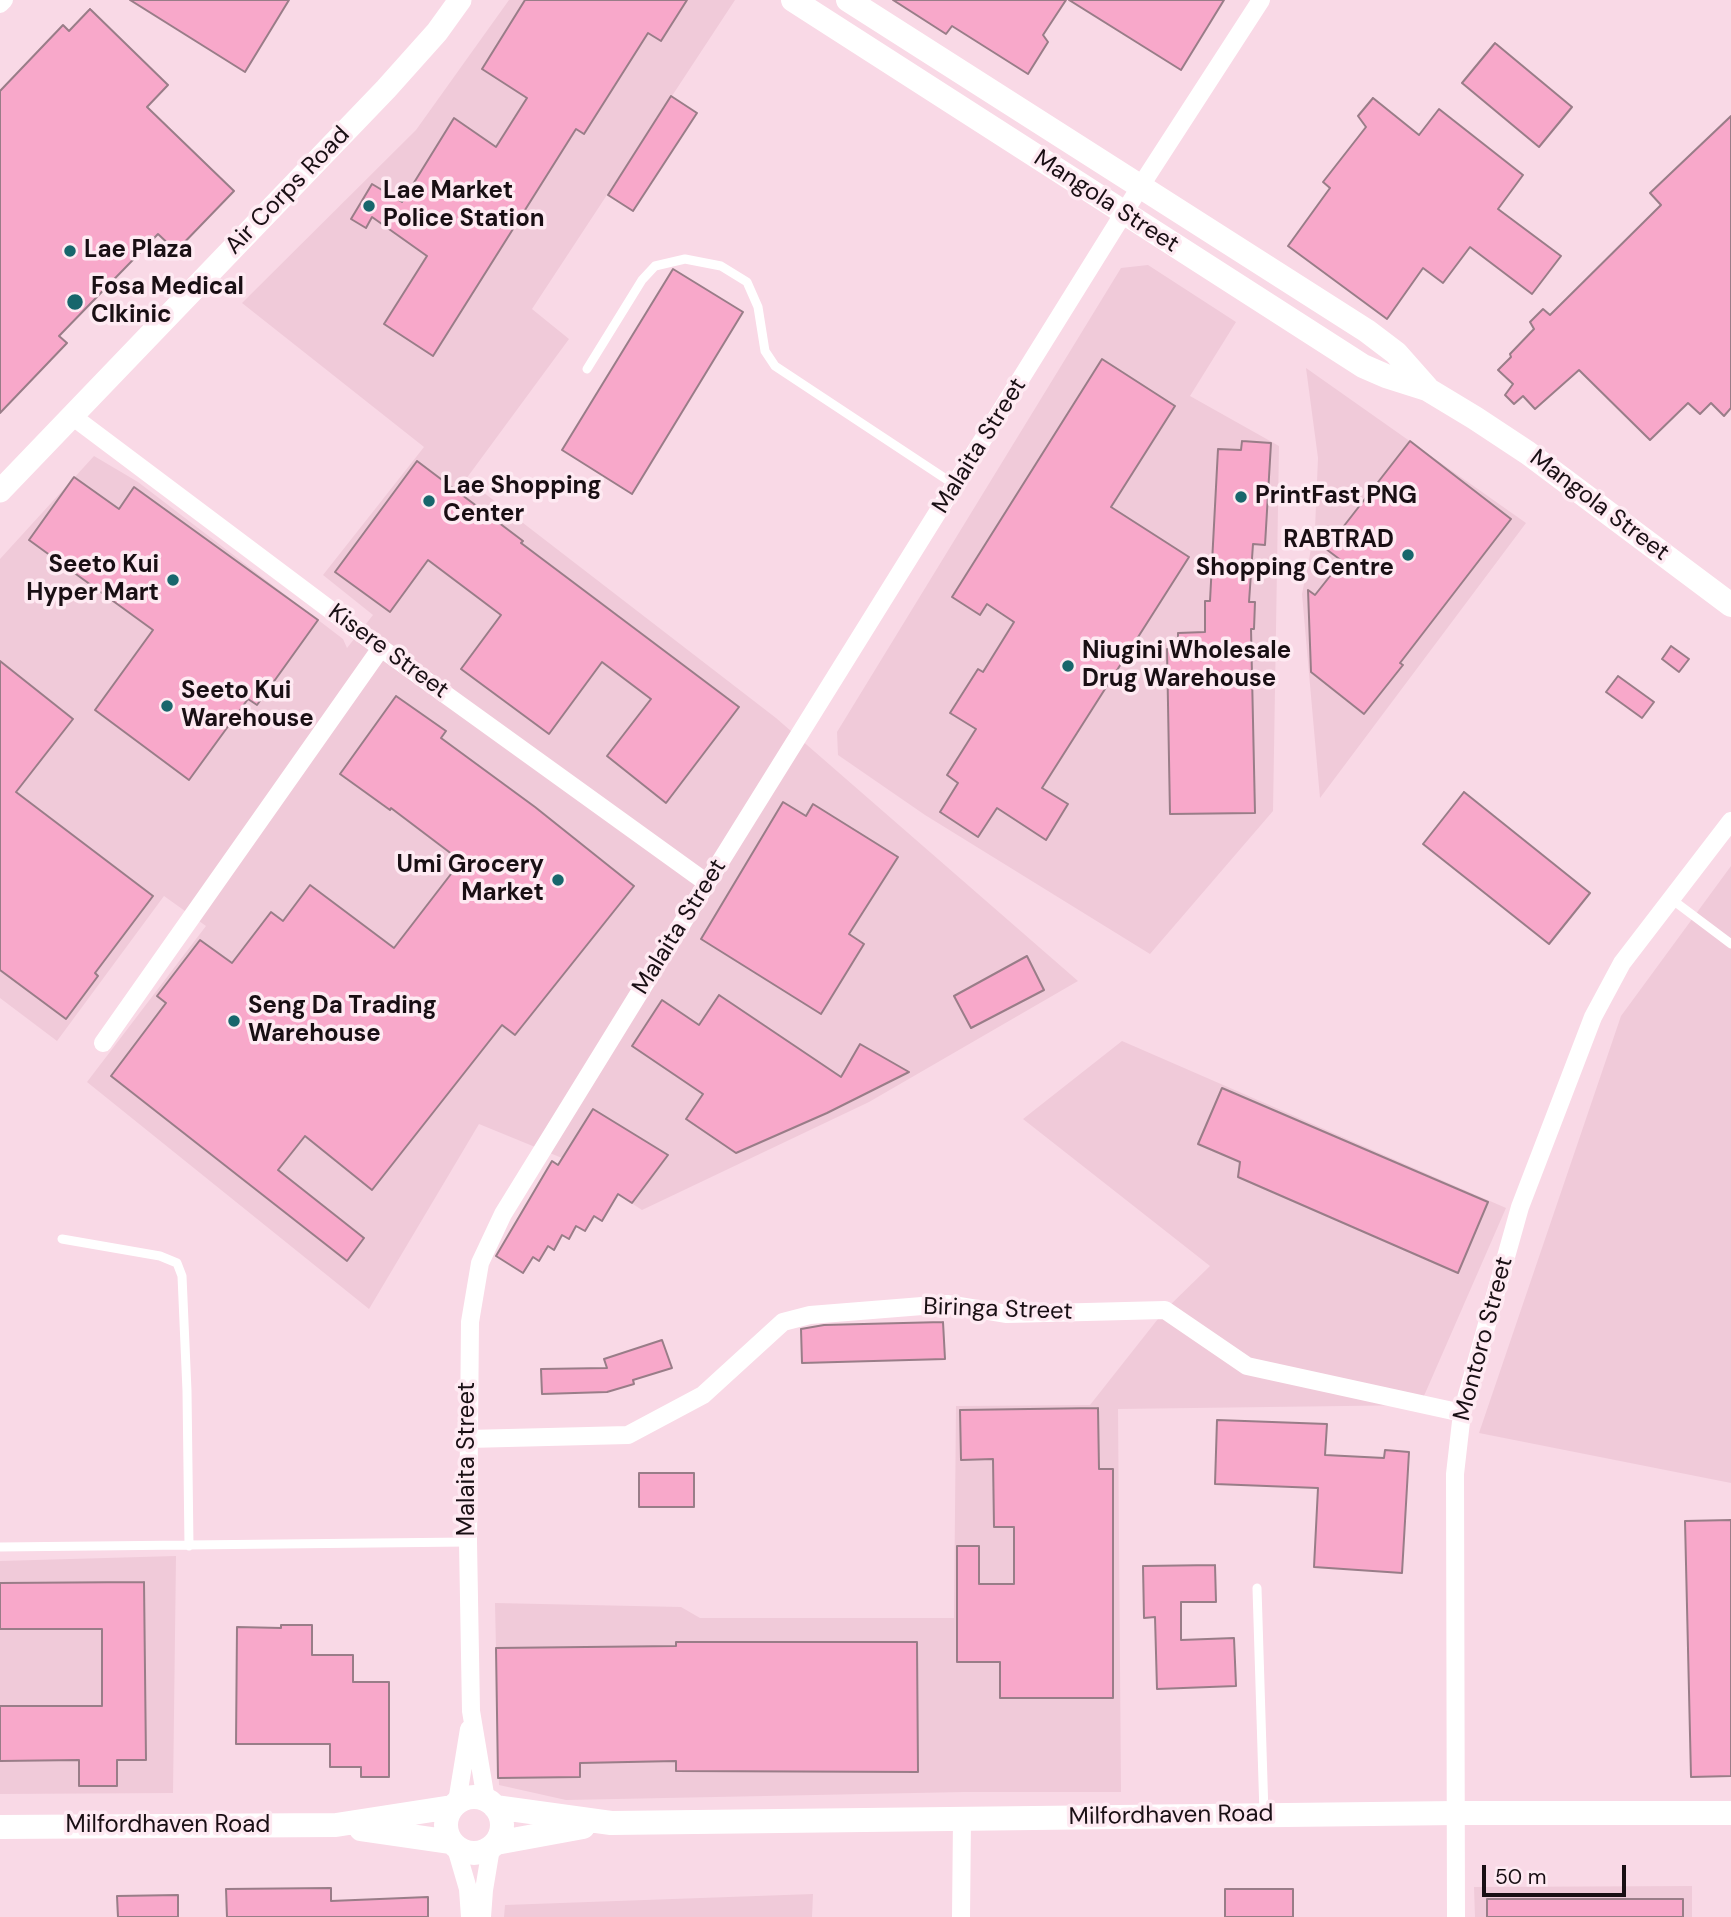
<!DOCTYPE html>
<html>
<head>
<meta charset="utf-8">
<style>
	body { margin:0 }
	#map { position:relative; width:1731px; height:1917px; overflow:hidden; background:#f9d9e6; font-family:"DM Sans",sans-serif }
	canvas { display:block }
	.scale { position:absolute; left:1482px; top:1865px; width:144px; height:32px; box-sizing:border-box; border:4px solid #190f14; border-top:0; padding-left:9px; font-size:21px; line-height:24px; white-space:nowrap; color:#190f14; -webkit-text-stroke:5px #feeaf2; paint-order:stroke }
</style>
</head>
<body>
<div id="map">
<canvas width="1731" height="1917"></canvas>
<div class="scale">50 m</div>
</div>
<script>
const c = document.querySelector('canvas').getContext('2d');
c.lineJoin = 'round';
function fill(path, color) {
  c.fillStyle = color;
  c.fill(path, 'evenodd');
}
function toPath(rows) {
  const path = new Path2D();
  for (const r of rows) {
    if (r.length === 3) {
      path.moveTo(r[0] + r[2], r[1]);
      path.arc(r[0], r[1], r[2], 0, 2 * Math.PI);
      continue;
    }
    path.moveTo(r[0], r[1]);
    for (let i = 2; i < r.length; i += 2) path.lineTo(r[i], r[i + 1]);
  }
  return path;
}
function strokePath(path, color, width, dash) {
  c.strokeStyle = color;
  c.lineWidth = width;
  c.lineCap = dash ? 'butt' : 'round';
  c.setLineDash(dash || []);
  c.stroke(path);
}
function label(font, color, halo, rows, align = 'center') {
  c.font = font + ' "DM Sans",sans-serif';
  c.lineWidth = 7;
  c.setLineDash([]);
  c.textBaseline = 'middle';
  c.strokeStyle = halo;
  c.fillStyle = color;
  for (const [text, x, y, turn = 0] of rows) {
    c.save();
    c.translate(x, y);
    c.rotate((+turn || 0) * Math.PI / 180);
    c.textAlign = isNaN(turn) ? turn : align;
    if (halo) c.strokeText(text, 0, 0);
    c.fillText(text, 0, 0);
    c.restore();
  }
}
fill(toPath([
	[509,0,735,0,532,309,569,339,466,479,776,718,1078,981,869,1102,642,1210,562,1158,479,1124,369,1309,87,1082,206,926,164,896,57,1041,0,998,0,559,94,456,138,482,343,639,347,648,373,615,323,575,424,447,242,303,416,130],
	[1148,265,1236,322,1190,396,1279,446,1273,811,1150,954,925,815,838,755,837,732,1121,268],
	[1306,368,1526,523,1320,798,1302,594,1315,529,1318,458],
	[1731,866,1731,1483,1479,1433,1621,1016],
	[1122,1041,1506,1208,1420,1405,1118,1409,1121,1792,964,1792,566,1800,499,1785,495,1603,681,1607,700,1618,954,1618,956,1406,1090,1405,1165,1310,1210,1266,1023,1119],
	[176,1556,173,1793,0,1794,0,1561],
	[1692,1886,1692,1917,1475,1917,1474,1887],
	[813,1894,812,1917,504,1917,505,1905]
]), '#f0cad9');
const building = toPath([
	[130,0,289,0,245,72,130,0],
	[525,0,687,0,661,41,648,33,584,134,576,129,433,356,384,324,427,256,372,217,366,228,351,219,372,184,402,202,454,118,496,147,527,98,482,69,525,0],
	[893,0,1066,0,1043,35,1048,42,1028,74,952,26,946,34,893,0],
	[1069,0,1224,0,1181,70,1069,0],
	[90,9,168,85,147,107,234,191,176,251,158,234,59,336,67,343,0,413,0,91,63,25,69,31,90,9],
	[1495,43,1572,107,1539,147,1462,83,1495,43],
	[671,96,697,113,633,211,608,195,671,96],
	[1373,98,1419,135,1439,109,1523,175,1498,209,1561,256,1532,294,1470,247,1443,283,1423,268,1387,319,1288,246,1330,188,1323,182,1366,127,1358,116,1373,98],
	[1731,116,1731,408,1724,416,1711,403,1700,414,1688,403,1650,440,1579,370,1535,409,1523,396,1514,404,1505,395,1513,384,1498,370,1511,357,1510,354,1534,329,1530,322,1543,309,1550,315,1661,205,1650,193,1731,116],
	[673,269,743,312,632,494,562,450,673,269],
	[1102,359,1175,406,1111,507,1189,557,1042,788,1068,804,1046,840,997,808,978,837,940,812,958,783,947,775,976,729,950,713,978,669,983,672,1014,622,987,604,980,615,952,597,1102,359],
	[1242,441,1271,443,1265,545,1253,544,1249,602,1255,602,1254,629,1251,629,1255,813,1170,814,1167,649,1178,649,1178,633,1205,632,1205,601,1210,601,1218,449,1241,450,1242,441],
	[1410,441,1511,519,1400,663,1403,665,1364,714,1311,672,1308,590,1315,595,1342,561,1326,549,1410,441],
	[417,461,523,541,521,543,739,707,666,803,607,756,651,699,602,662,549,734,461,669,501,615,428,560,390,612,335,572,417,461],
	[74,477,119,509,134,487,318,620,257,705,248,699,189,780,95,710,153,630,29,540,74,477],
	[1671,646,1689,659,1679,672,1662,659,1671,646],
	[0,661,73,719,16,792,153,896,95,973,98,976,66,1019,0,970,0,661],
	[1618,676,1654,702,1642,718,1606,692,1618,676],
	[396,696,446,731,441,738,535,807,634,886,515,1035,502,1025,372,1190,305,1136,278,1170,364,1238,347,1261,111,1076,166,1003,157,996,200,940,232,963,271,912,283,921,310,885,394,948,461,861,391,808,390,810,340,774,396,696],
	[1464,792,1590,893,1549,944,1423,844,1464,792],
	[783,802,806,816,813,804,898,857,849,934,864,944,821,1014,701,939,783,802],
	[1027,956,1044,990,971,1028,954,996,1027,956],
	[719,995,841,1077,860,1044,909,1072,827,1113,736,1153,686,1119,703,1094,632,1046,662,1000,699,1025,719,995],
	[1222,1088,1488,1202,1458,1273,1238,1177,1240,1162,1198,1144,1222,1088],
	[593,1109,668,1155,632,1203,618,1194,602,1221,594,1216,585,1231,576,1226,569,1239,562,1235,554,1250,548,1246,539,1261,533,1257,523,1273,496,1256,552,1161,558,1165,593,1109],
	[943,1322,945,1359,802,1363,801,1329,824,1325,943,1322],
	[662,1340,672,1368,633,1380,634,1384,607,1392,542,1394,541,1369,607,1368,604,1359,662,1340],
	[1098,1408,1099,1469,1113,1469,1113,1698,1000,1698,1000,1662,957,1662,957,1546,979,1546,979,1584,1014,1584,1014,1527,994,1527,993,1459,961,1460,960,1410,1098,1408],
	[1217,1420,1327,1424,1325,1455,1384,1458,1385,1450,1409,1452,1402,1573,1314,1567,1318,1488,1215,1484,1217,1420],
	[639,1473,694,1473,694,1507,639,1507,639,1473],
	[1731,1520,1731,1776,1691,1777,1685,1521,1731,1520],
	[1215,1565,1216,1602,1181,1602,1181,1640,1234,1638,1236,1686,1157,1689,1155,1617,1144,1618,1143,1566,1215,1565],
	[144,1582,146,1760,117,1760,117,1786,79,1786,79,1760,0,1761,0,1706,102,1706,102,1629,0,1629,0,1583,144,1582],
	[281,1625,312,1625,312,1655,353,1655,353,1682,389,1682,389,1777,361,1777,361,1767,330,1767,330,1744,236,1744,237,1627,281,1628,281,1625],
	[676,1642,917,1642,918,1772,676,1771,676,1761,580,1763,580,1777,498,1778,496,1648,676,1646,676,1642],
	[331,1888,331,1901,428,1897,428,1917,227,1917,226,1889,331,1888],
	[1225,1889,1293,1889,1293,1917,1225,1917,1225,1889],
	[178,1895,178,1917,118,1917,117,1896,178,1895],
	[1487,1899,1683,1899,1683,1917,1487,1917,1487,1899]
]);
fill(building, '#f8a8ca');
strokePath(building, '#997d88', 2);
strokePath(toPath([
	[587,369,642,280,655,266,685,259,721,266,747,282,758,307,765,351,775,366,955,485],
	[1670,898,1731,944],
	[62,1239,160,1256,177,1263,182,1276,187,1391,189,1546],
	[0,1547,468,1542],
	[1257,1588,1264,1814]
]), '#fff', 9);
strokePath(toPath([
	[0,4,4,0],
	[72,416,381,648,707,883],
	[103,1043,381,648],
	[468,1439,628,1435,703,1395,783,1322,810,1315,947,1304,1007,1314,1165,1310,1247,1366,1462,1413],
	[486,1800,471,1711,468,1542,470,1322,480,1263,503,1214,707,883,1140,187,1261,0],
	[457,1802,469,1729],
	[456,1848,468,1889,470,1917],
	[482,1917,484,1890,491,1848],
	[961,1917,962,1819],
	[1456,1917,1455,1474,1462,1413,1520,1207,1593,1017,1622,963,1731,821]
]), '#fff', 18);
strokePath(toPath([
	[0,491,386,89,437,32,460,0]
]), '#fff', 23);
strokePath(toPath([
	[793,0,1363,366,1386,376,1427,389,1475,418,1528,453,1731,605],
	[848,0,1367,331,1396,353,1427,388],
	[474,1825,28],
	[495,1807,611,1823,1456,1813,1731,1813],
	[0,1827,336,1825,452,1807],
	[361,1829,451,1842],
	[496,1843,583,1827]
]), '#fff', 24);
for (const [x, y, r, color] of [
	[369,206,7,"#18666c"],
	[70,251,7,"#18666c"],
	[75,302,9,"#18666c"],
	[1241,497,7,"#18666c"],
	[429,501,7,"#18666c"],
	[1408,555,7,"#18666c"],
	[173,580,7,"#18666c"],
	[1068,666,7,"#18666c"],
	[167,706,7,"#18666c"],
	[558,880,7,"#18666c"],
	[234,1021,7,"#18666c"]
]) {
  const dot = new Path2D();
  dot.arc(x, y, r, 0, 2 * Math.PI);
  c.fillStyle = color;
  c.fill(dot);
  strokePath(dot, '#feeaf2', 2.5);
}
label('24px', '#190f14', '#feeaf2', [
	["Air Corps Road",288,191,-46],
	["Mangola Street",1106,202,33],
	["Malaita Street",980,446,-58],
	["Mangola Street",1599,506,37],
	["Kisere Street",388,652,36],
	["Malaita Street",680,927,-58],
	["Biringa Street",998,1310,2],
	["Montoro Street",1484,1339,-75],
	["Malaita Street",468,1459,-90],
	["Milfordhaven Road",1171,1816,-1],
	["Milfordhaven Road",168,1826]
]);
label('bold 24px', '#190f14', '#feeaf2', [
	["Lae Market",383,192],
	["Police Station",383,220],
	["Lae Plaza",84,251],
	["Fosa Medical",91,288],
	["Clkinic",91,316],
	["Lae Shopping",443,487],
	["Center",443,515],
	["PrintFast PNG",1255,497],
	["RABTRAD",1394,541,"right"],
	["Shopping Centre",1394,569,"right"],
	["Seeto Kui",159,566,"right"],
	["Hyper Mart",159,594,"right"],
	["Niugini Wholesale",1082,652],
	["Drug Warehouse",1082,680],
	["Seeto Kui",181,692],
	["Warehouse",181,720],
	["Umi Grocery",544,866,"right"],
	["Market",544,894,"right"],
	["Seng Da Trading",248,1007],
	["Warehouse",248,1035]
], 'left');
</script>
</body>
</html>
